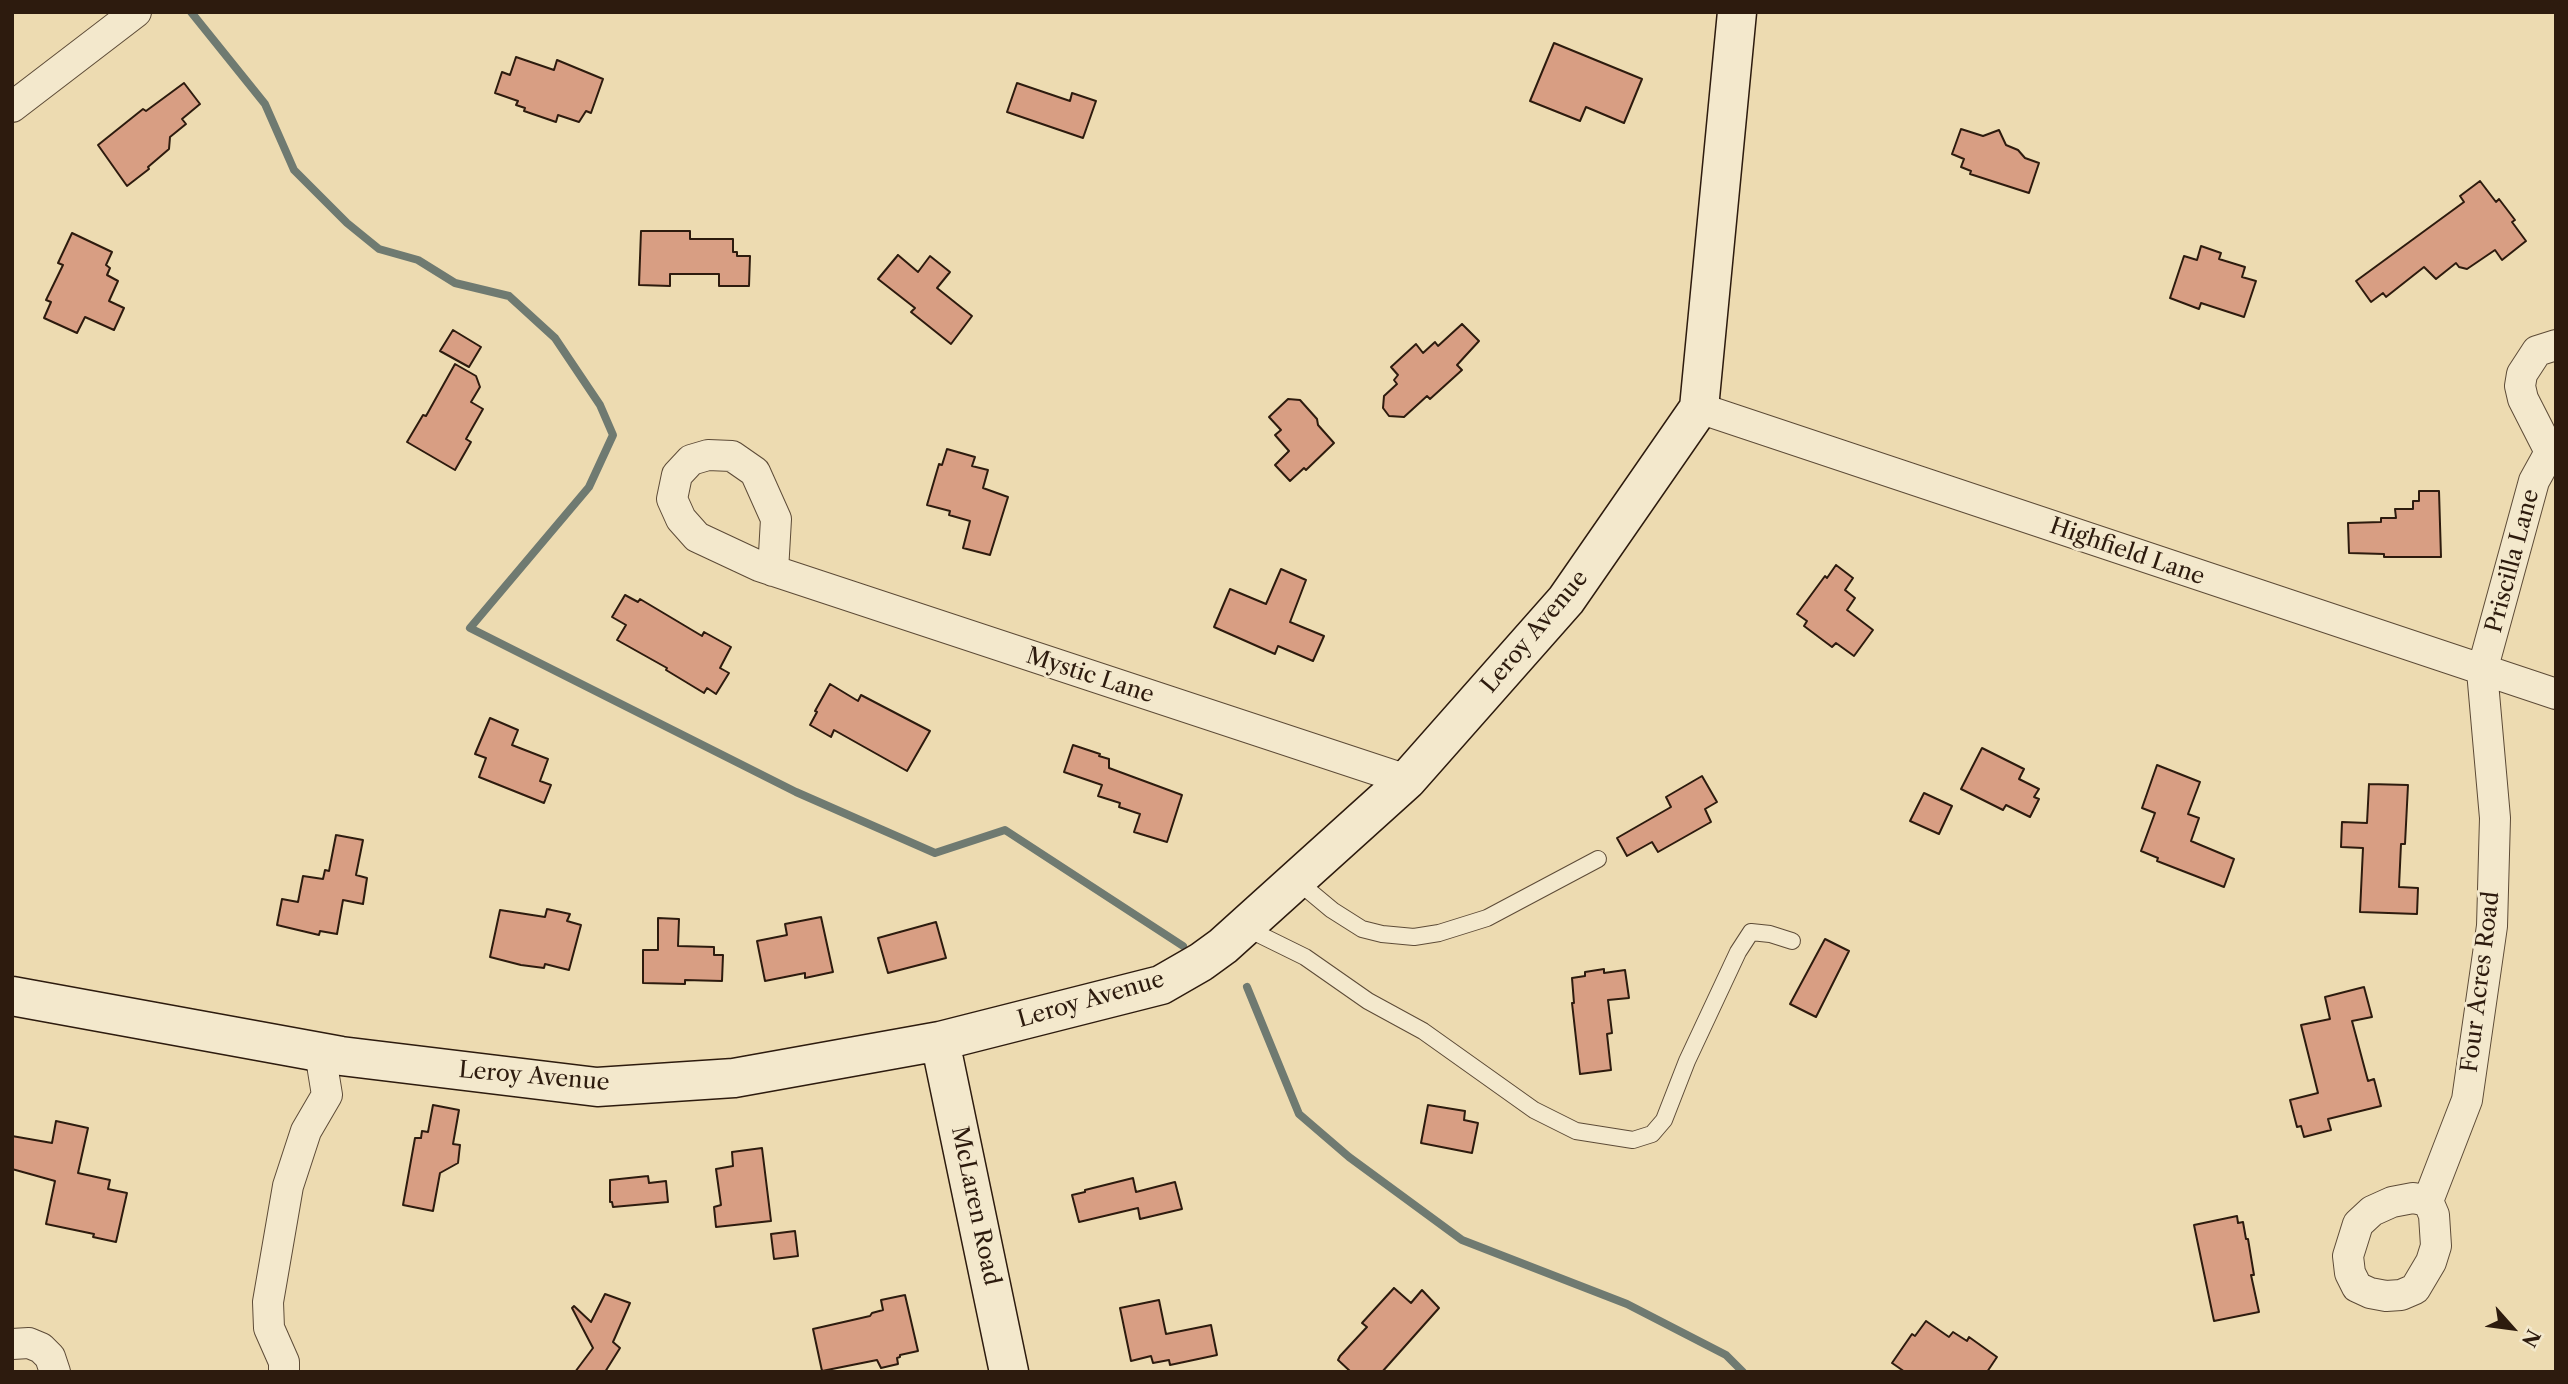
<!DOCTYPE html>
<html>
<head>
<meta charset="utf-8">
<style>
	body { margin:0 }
	#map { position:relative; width:2568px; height:1384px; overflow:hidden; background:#eddbb1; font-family:"Libre Caslon Text",serif }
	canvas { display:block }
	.frame { position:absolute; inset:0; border:14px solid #2d1b0e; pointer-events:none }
	.north { position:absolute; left:2477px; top:1293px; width:70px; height:70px; -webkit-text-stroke:5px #f3e8cc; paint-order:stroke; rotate:118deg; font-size:19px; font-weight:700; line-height:28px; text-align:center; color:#2d1b0e }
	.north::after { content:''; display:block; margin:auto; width:24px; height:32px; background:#2d1b0e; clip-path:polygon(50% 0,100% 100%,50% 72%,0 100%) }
</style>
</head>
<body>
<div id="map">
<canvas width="2568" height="1384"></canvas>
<div class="frame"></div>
<div class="north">N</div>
</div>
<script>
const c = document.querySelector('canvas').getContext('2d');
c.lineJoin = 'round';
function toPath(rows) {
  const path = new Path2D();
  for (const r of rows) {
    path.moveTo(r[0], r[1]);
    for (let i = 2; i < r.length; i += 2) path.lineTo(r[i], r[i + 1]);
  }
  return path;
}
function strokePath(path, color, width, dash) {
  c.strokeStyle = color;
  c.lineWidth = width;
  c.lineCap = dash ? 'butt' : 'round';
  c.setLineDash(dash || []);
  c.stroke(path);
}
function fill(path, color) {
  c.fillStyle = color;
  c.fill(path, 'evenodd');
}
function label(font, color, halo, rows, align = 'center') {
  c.font = font + ' "Libre Caslon Text",serif';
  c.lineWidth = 6;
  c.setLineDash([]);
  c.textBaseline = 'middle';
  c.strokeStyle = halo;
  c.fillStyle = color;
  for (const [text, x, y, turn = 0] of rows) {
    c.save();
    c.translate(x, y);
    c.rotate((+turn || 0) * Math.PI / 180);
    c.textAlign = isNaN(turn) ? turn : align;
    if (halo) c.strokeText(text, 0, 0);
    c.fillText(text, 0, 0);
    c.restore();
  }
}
strokePath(toPath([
	[191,12,265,104,294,170,347,223,379,249,418,260,455,283,509,296,555,338,600,405,613,435,589,487,470,628,796,792,935,853,1005,830,1183,946],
	[1247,987,1299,1114,1349,1157,1462,1240,1627,1304,1726,1355,1743,1372]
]), '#6f7a71', 8);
const building = toPath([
	[1554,43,1642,79,1624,123,1586,107,1580,121,1530,101,1554,43],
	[516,57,554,70,557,60,603,79,591,113,586,111,579,122,558,115,556,122,524,111,525,108,516,105,518,101,495,93,502,72,510,75,516,57],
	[184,83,200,104,182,119,186,124,170,137,169,149,148,167,149,169,127,186,98,145,143,109,146,111,184,83],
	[1017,83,1070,101,1072,93,1096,101,1083,138,1007,112,1017,83],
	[1961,129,1983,136,1999,130,2006,145,2018,150,2025,158,2039,163,2029,193,1970,174,1971,171,1961,167,1964,159,1952,154,1961,129],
	[2480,181,2496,202,2499,199,2515,220,2512,222,2526,241,2502,260,2495,250,2467,269,2459,267,2456,263,2436,279,2424,267,2386,297,2383,293,2371,302,2356,281,2464,202,2460,196,2480,181],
	[641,231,690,231,690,239,733,239,733,252,737,252,737,256,750,256,749,286,719,286,719,274,670,274,670,286,639,285,641,231],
	[72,233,112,252,106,265,110,268,107,275,118,281,109,301,124,308,114,330,85,317,77,333,44,318,51,302,46,300,63,265,58,263,72,233],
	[2201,246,2221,253,2219,259,2245,267,2242,277,2256,281,2244,317,2201,303,2199,309,2170,298,2184,256,2197,260,2201,246],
	[898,255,918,272,930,256,950,272,937,288,972,316,951,344,911,312,915,308,878,279,898,255],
	[1462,324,1479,341,1457,365,1462,370,1430,399,1427,396,1404,417,1389,416,1383,408,1384,396,1397,384,1394,380,1398,375,1391,367,1416,344,1423,353,1435,342,1438,346,1462,324],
	[453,330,481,347,469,367,440,351,453,330],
	[455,364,476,376,480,387,471,402,483,409,466,439,471,442,455,470,407,442,423,415,426,416,455,364],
	[1288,399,1300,400,1317,419,1318,425,1334,443,1306,470,1304,468,1290,481,1275,465,1289,451,1275,435,1281,430,1269,417,1288,399],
	[947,449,975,457,972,466,988,470,983,488,1008,497,990,555,963,548,970,521,949,515,950,511,927,505,939,464,942,465,947,449],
	[2419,491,2439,491,2441,557,2384,557,2384,554,2349,553,2348,523,2381,522,2381,518,2396,518,2395,509,2413,509,2413,501,2419,501,2419,491],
	[1836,565,1853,578,1845,590,1855,598,1847,610,1873,630,1854,656,1836,643,1832,647,1804,626,1807,621,1797,614,1825,576,1827,578,1836,565],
	[1281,569,1306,580,1290,622,1324,636,1313,661,1278,646,1275,654,1214,627,1230,589,1266,604,1281,569],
	[625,595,638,602,640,599,702,636,704,632,731,647,720,668,729,673,716,694,707,688,704,693,666,670,667,668,617,640,626,625,612,617,625,595],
	[830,684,858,701,861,695,930,731,907,771,834,730,831,737,810,725,817,712,815,711,830,684],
	[490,718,518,730,512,745,548,759,540,781,551,785,544,803,479,777,486,758,475,754,490,718],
	[1073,745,1100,754,1099,756,1109,759,1109,768,1182,795,1167,842,1134,832,1140,814,1119,807,1120,803,1098,796,1102,785,1064,772,1073,745],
	[1982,748,2024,769,2019,779,2039,789,2034,797,2039,799,2030,817,2006,805,2003,810,1961,789,1982,748],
	[2157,765,2200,782,2188,814,2199,818,2191,841,2234,859,2224,887,2157,861,2158,858,2141,851,2155,813,2142,808,2157,765],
	[1702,776,1717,802,1705,809,1711,822,1658,852,1652,842,1627,856,1617,838,1671,807,1666,797,1702,776],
	[2369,784,2408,785,2405,844,2401,844,2399,887,2418,888,2417,914,2360,912,2363,848,2341,847,2342,822,2367,823,2369,784],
	[1924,793,1952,806,1939,834,1910,821,1924,793],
	[336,835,363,840,356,875,367,878,363,904,343,900,337,934,320,931,319,935,277,925,282,899,298,902,303,876,323,879,325,870,329,871,336,835],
	[547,909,570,914,567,921,581,925,569,970,545,964,544,968,521,965,490,957,500,910,545,917,547,909],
	[821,917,833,972,805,978,805,973,765,981,757,941,787,935,785,924,821,917],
	[658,918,679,919,678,946,714,947,714,955,723,955,722,981,685,980,685,984,643,983,643,950,658,950,658,918],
	[936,922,946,958,888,973,878,938,936,922],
	[1825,939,1849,951,1816,1017,1790,1004,1825,939],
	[1604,969,1604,973,1625,970,1629,998,1608,1000,1612,1033,1607,1034,1611,1070,1580,1074,1572,1003,1574,1003,1572,978,1585,976,1585,972,1604,969],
	[2364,987,2372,1017,2352,1021,2368,1081,2374,1079,2381,1106,2328,1119,2331,1130,2304,1137,2301,1126,2297,1127,2290,1100,2318,1093,2301,1025,2330,1019,2325,997,2364,987],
	[433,1105,459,1110,453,1144,460,1145,458,1163,440,1173,433,1211,403,1205,415,1138,421,1138,422,1131,428,1132,433,1105],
	[1428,1105,1465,1111,1464,1120,1478,1123,1472,1153,1421,1143,1428,1105],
	[56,1121,88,1128,78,1173,110,1180,108,1189,127,1193,116,1242,93,1237,94,1234,46,1224,55,1181,12,1169,12,1136,52,1143,56,1121],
	[762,1148,771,1221,716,1227,714,1207,721,1205,716,1169,733,1166,732,1152,762,1148],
	[648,1176,649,1183,666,1181,668,1202,613,1207,612,1202,610,1202,610,1180,648,1176],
	[1133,1178,1136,1192,1175,1182,1182,1209,1140,1219,1138,1208,1079,1222,1072,1195,1085,1192,1085,1190,1133,1178],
	[2237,1216,2238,1223,2243,1222,2246,1239,2248,1239,2254,1275,2251,1275,2259,1312,2214,1321,2194,1225,2237,1216],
	[795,1231,798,1256,774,1259,771,1234,795,1231],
	[1394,1288,1411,1303,1422,1290,1439,1308,1382,1372,1351,1372,1338,1360,1340,1356,1367,1327,1362,1323,1394,1288],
	[605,1294,630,1303,613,1342,620,1348,605,1372,575,1372,593,1348,572,1308,574,1306,591,1322,605,1294],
	[905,1295,918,1351,900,1355,900,1357,897,1358,898,1364,881,1368,877,1360,822,1371,813,1329,870,1316,872,1313,883,1310,881,1300,905,1295],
	[1159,1300,1166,1334,1211,1325,1217,1355,1170,1365,1169,1360,1153,1363,1151,1356,1131,1361,1120,1308,1159,1300],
	[1926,1321,1949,1337,1953,1332,1967,1341,1969,1337,1997,1357,1987,1372,1905,1372,1892,1363,1912,1334,1915,1336,1926,1321]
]);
fill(building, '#d89e83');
strokePath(building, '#2d1b0e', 2);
const lane = toPath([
	[1296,880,1332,910,1362,929,1382,934,1414,937,1439,933,1487,918,1598,859],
	[1244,927,1305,957,1368,1001,1423,1031,1534,1110,1576,1131,1633,1140,1652,1134,1664,1120,1687,1061,1738,952,1751,932,1770,934,1792,941]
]);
const street = toPath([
	[12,107,136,12],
	[1699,408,2556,694],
	[2550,452,2523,399,2520,386,2522,374,2537,351,2556,345],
	[773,571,776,519,755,472,732,456,708,455,691,460,677,475,672,499,681,519,697,537,759,566,1407,780],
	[2428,1201,2413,1198,2392,1202,2372,1211,2358,1224,2348,1256,2350,1273,2357,1287,2370,1293,2386,1296,2401,1295,2415,1289,2431,1262,2436,1246,2434,1215,2428,1201,2467,1100,2492,926,2495,818,2482,671,2534,481,2550,452,2556,451],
	[12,1344,29,1343,41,1348,50,1357,55,1372],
	[284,1372,284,1362,269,1328,268,1302,288,1186,306,1131,327,1095,320,1052]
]);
const secondary = toPath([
	[12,996,341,1056,597,1087,734,1078,940,1041,1161,985,1201,962,1223,946,1407,780,1566,600,1699,408,1737,12],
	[940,1041,1009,1372]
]);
strokePath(lane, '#5d4b37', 18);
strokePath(street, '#5d4b37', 32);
strokePath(secondary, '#2d1b0e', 41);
strokePath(lane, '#f3e8cc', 16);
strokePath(street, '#f3e8cc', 30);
strokePath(secondary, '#f3e8cc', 38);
label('23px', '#2d1b0e', '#f3e8cc', [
	["Highfield Lane",2127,552,19],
	["Priscilla Lane",2513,561,-75],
	["Leroy Avenue",1535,632,-50],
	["Mystic Lane",1090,676,18],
	["Four Acres Road",2481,982,-83],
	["Leroy Avenue",1091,1000,-16],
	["Leroy Avenue",534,1077,5],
	["McLaren Road",975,1206,78]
]);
</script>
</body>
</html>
